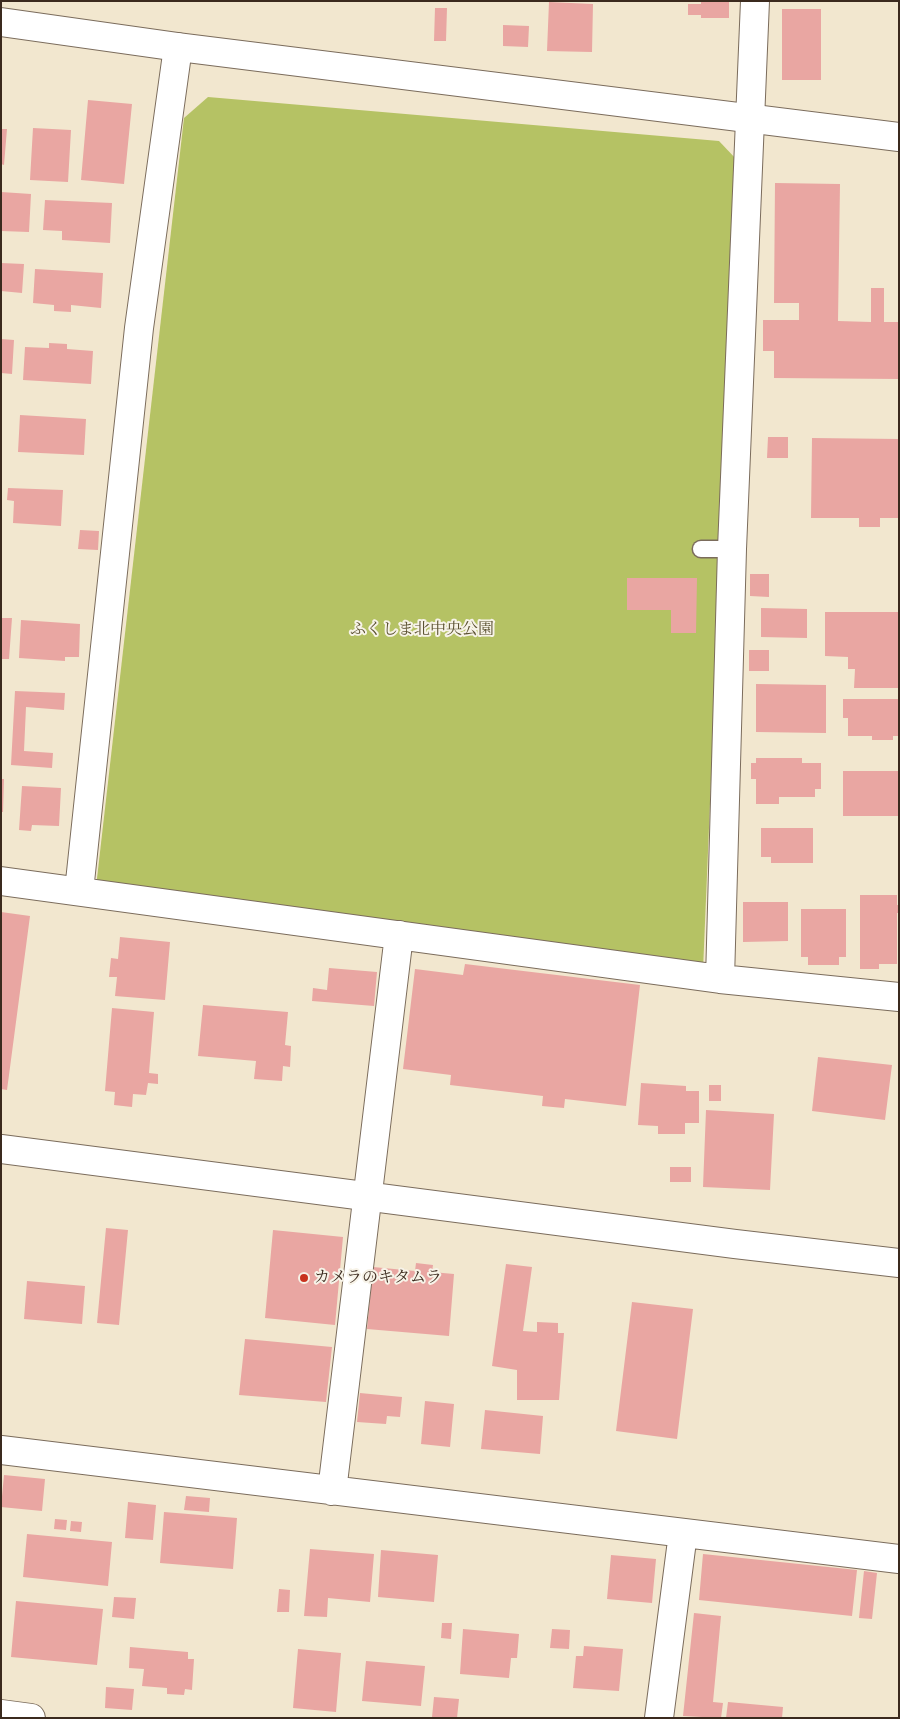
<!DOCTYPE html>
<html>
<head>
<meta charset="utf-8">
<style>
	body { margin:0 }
	#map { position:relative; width:900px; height:1719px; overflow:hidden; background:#f2e7cf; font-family:"Libre Bodoni",serif }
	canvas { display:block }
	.frame { position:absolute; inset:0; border:2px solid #3b2a1e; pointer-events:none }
</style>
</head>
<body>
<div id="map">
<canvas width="900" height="1719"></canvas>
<div class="frame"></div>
</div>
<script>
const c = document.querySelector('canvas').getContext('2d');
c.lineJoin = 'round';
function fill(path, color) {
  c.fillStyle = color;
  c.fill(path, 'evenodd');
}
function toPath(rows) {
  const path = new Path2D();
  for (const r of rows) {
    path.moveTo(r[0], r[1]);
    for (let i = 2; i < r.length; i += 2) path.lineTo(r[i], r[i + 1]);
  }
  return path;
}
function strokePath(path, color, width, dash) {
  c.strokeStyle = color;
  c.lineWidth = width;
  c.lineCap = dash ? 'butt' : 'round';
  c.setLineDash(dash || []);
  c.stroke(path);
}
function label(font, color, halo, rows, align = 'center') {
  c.font = font + ' "Libre Bodoni","Noto Serif JP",serif';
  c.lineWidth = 4;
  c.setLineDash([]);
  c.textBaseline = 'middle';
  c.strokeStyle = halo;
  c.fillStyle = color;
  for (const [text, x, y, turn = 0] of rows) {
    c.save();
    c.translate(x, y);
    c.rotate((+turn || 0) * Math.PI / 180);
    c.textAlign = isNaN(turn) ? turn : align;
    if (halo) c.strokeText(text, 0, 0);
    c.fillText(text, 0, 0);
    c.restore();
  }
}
fill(toPath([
	[208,97,719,141,737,160,703,970,96,887,184,118]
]), '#b5c264');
fill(toPath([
	[701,1,729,1,729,18,701,18,701,15,688,15,688,4,701,4],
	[549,2,593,4,592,52,547,51],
	[435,8,447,8,446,41,434,41],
	[782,9,821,9,821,80,782,80],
	[503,25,529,26,528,47,503,46],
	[88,100,132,104,124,184,81,180],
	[33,128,71,130,68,182,30,180],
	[1,129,7,129,4,165,1,164],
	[775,183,840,184,838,321,871,322,871,288,884,288,884,322,899,322,899,379,774,378,774,351,763,351,763,320,799,320,799,303,774,303],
	[1,192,31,194,29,232,1,231],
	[45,200,112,203,110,243,62,240,62,231,43,230],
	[1,263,24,264,22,293,1,291],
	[35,269,103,273,101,308,71,305,71,312,54,311,54,305,33,303],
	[1,339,14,340,12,374,1,373],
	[49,343,67,344,67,349,93,351,91,384,23,380,25,347,49,348],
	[20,415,86,419,84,455,18,452],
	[768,437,788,437,788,458,767,458],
	[812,438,899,439,899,518,880,518,880,527,859,527,859,518,811,518],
	[8,488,63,490,61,526,13,523,14,501,7,500],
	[80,530,99,531,98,550,78,549],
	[750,574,769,574,769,597,750,596],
	[627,578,697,578,696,633,671,633,671,610,627,610],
	[761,608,807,609,807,638,761,637],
	[825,612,899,612,899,688,854,688,855,669,848,669,848,657,825,656],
	[1,618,12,618,9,659,1,659],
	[21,620,80,624,79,657,65,657,65,661,19,658],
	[749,650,769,650,769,671,749,671],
	[756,684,826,685,826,733,756,732],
	[15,691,65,693,64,710,26,707,24,751,53,753,52,768,11,765],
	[843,699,899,699,899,736,893,736,893,740,872,740,872,736,848,736,848,718,843,718],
	[756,758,802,758,802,763,821,763,821,789,815,789,815,797,779,797,779,804,756,804,756,779,751,779,751,763,756,763],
	[843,771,899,771,899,816,843,816],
	[1,779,4,779,3,812,1,812],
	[22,786,61,788,59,826,32,825,31,831,19,830],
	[761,828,813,828,813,863,771,863,771,857,761,857],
	[860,895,897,895,897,905,899,905,899,913,897,913,897,964,879,964,879,969,860,969],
	[743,902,788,902,788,941,743,942],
	[801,909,846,909,846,957,839,957,839,965,808,965,808,957,801,957],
	[1,912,30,916,7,1090,1,1089],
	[120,937,170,942,165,1000,115,996,117,977,109,977,111,958,118,959],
	[465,964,640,985,626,1106,565,1099,564,1108,542,1106,543,1096,450,1085,451,1075,403,1069,415,969,463,975],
	[329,968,377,972,374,1006,312,1001,313,988,327,990],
	[203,1005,288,1012,285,1045,291,1046,290,1067,283,1066,282,1081,254,1079,256,1061,198,1056],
	[112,1008,154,1012,149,1073,158,1074,158,1084,148,1083,146,1095,133,1094,132,1107,114,1105,115,1092,105,1091],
	[818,1057,892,1065,885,1120,812,1111],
	[641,1083,686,1086,686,1091,699,1091,699,1123,685,1123,685,1134,658,1134,658,1126,638,1125],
	[709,1085,721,1085,721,1101,709,1101],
	[706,1110,774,1114,770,1190,703,1187],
	[670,1167,691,1167,691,1182,670,1182],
	[106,1228,128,1230,119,1325,97,1323],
	[273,1230,343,1237,335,1325,265,1318],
	[416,1263,433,1265,432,1272,454,1274,449,1336,367,1329,373,1267,415,1271],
	[506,1264,532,1267,523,1331,537,1332,537,1322,558,1323,558,1333,564,1333,559,1400,517,1400,517,1370,492,1366],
	[27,1281,85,1286,82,1324,24,1319],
	[632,1302,693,1309,677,1439,616,1431],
	[245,1339,332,1347,326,1402,239,1395],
	[360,1393,402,1397,400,1417,387,1416,386,1424,357,1422],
	[425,1401,454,1404,450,1447,421,1444],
	[485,1410,543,1416,540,1454,481,1449],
	[4,1475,45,1479,42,1511,1,1507],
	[186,1496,210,1498,209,1512,184,1510],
	[128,1502,156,1505,153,1540,125,1538],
	[164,1512,237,1518,233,1569,160,1563],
	[55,1519,67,1520,66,1530,54,1529],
	[71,1521,82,1522,81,1532,70,1531],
	[27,1534,112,1542,108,1586,23,1577],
	[310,1549,374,1554,370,1602,328,1598,327,1617,304,1616],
	[381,1550,438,1555,434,1602,378,1597],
	[703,1554,857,1570,852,1616,699,1600],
	[611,1555,656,1559,652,1603,607,1599],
	[864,1571,877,1573,872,1619,859,1618],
	[279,1589,290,1590,289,1612,277,1612],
	[114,1597,136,1598,134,1619,112,1617],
	[16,1601,103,1609,97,1665,11,1657],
	[694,1613,721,1616,713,1702,723,1703,721,1718,683,1716],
	[442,1623,452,1623,451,1639,441,1638],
	[463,1629,519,1634,517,1658,511,1658,509,1678,460,1674],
	[552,1629,570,1630,569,1649,550,1648],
	[584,1646,623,1649,619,1691,573,1688,576,1656,583,1656],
	[130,1647,188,1652,188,1659,194,1659,192,1690,185,1689,184,1695,167,1694,167,1688,142,1686,144,1669,129,1668],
	[298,1649,341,1653,336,1712,293,1708],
	[366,1661,425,1666,421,1706,362,1701],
	[106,1687,134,1689,132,1710,105,1708],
	[434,1697,459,1699,457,1718,432,1717],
	[728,1702,783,1707,782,1718,726,1718]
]), '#e9a6a2');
const service = toPath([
	[701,549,732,549]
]);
const minor = toPath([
	[1,881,720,979,732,549,755,1],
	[79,891,139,328,178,47],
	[720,979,899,997],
	[1,1450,899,1559],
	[332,1491,399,935],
	[1,1714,31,1718],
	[659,1718,683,1533]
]);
const tertiary = toPath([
	[1,22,178,47,899,137],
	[1,1149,735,1244,899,1263]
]);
strokePath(service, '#7b6c5c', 19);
strokePath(minor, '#7b6c5c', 30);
strokePath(tertiary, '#7b6c5c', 30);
strokePath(service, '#fff', 16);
strokePath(minor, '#fff', 28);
strokePath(tertiary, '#fff', 28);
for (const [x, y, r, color] of [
	[304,1278,5,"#c8321e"]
]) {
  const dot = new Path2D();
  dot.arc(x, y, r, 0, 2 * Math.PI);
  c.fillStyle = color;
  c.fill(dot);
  strokePath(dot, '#f7f3e8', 2);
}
label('16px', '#5a5030', '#f7f3e8', [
	["ふくしま北中央公園",422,630]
]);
label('16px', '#3b2a1e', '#f7f3e8', [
	["カメラのキタムラ",314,1278]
], 'left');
</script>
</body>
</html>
